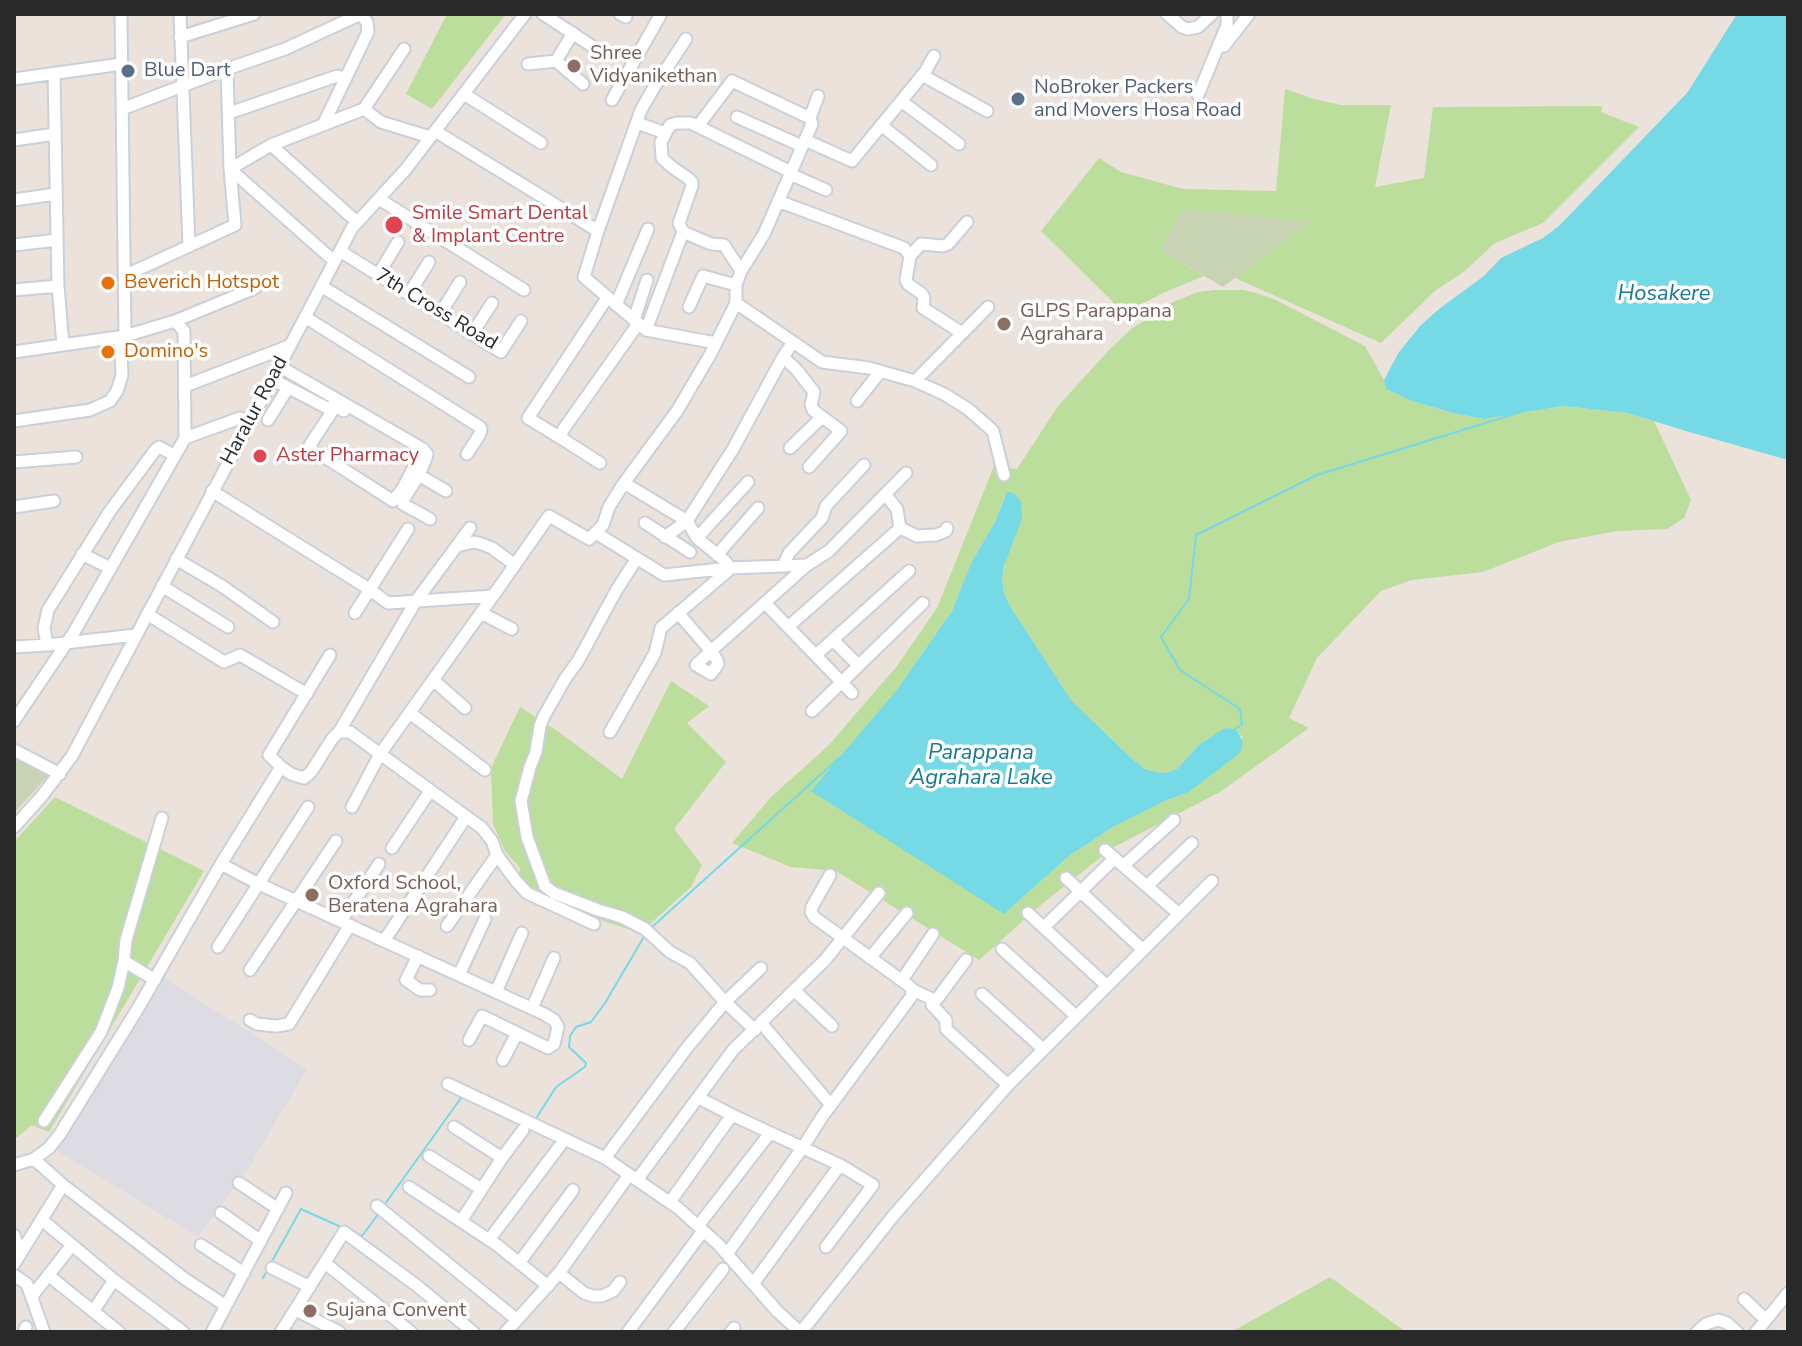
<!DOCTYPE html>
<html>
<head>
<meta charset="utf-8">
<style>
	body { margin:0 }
	#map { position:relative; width:1802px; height:1346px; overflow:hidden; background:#ebe2dc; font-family:"Nunito Sans",sans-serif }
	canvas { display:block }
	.frame { position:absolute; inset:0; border:16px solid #292929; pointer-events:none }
</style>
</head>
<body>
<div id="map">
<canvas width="1802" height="1346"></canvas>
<div class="frame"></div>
</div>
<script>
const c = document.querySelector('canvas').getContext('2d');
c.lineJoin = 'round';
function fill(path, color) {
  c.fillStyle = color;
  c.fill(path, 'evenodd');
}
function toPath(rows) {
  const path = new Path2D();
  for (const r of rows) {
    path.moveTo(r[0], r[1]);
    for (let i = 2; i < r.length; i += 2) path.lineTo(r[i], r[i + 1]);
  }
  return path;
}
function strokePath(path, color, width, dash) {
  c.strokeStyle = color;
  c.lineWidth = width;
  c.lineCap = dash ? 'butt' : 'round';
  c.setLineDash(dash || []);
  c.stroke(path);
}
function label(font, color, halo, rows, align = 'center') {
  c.font = font + ' "Nunito Sans",sans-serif';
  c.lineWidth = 7;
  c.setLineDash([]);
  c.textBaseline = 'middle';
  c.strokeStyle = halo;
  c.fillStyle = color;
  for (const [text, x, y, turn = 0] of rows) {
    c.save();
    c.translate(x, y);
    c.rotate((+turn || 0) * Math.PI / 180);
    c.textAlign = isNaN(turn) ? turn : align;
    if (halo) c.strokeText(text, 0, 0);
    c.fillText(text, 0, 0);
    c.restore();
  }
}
fill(toPath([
	[163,977,307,1069,250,1166,198,1237,56,1150]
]), '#dddce3');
fill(toPath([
	[447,14,506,14,432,109,406,94],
	[1285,89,1314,99,1341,105,1391,105,1375,187,1424,178,1433,107,1602,106,1601,112,1639,127,1543,223,1495,243,1465,271,1436,290,1381,343,1235,278,1309,221,1160,250,1204,276,1165,292,1124,313,1041,231,1099,158,1121,172,1183,189,1276,191],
	[1216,290,1244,290,1256,293,1276,300,1365,346,1384,380,1386,389,1412,401,1453,413,1484,419,1563,406,1628,413,1654,421,1691,500,1684,518,1667,529,1617,531,1559,542,1483,572,1412,580,1381,591,1317,658,1289,718,1309,728,1220,792,1114,847,1042,904,979,960,836,871,791,867,732,843,771,797,829,745,897,666,937,608,994,466,1017,469,1058,406,1110,349,1131,329,1171,303,1198,292],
	[1005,495,1006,560,1002,579,1004,593,1010,606,1071,700,1130,757,1145,769,1155,772,1166,773,1177,769,1200,744,1223,729,1231,729,1238,732,1243,738,1208,776,1189,792,1165,801,1113,827,1069,856,1004,914,999,910,896,691,952,611,971,563,995,522],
	[671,681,709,706,687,723,726,762,674,829,702,865,691,887,640,933,609,923,553,900,519,880,520,868,505,851,493,824,491,768,520,707,559,732,622,779],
	[55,797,204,871,49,1132,32,1125,14,1140,14,842],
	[1330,1277,1406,1332,1231,1332]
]), '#bcde9c');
fill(toPath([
	[1182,209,1311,221,1223,287,1160,250],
	[14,757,50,774,14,813]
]), '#c8d3b4');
fill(toPath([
	[1737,14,1788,14,1788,460,1686,431,1628,413,1563,406,1484,419,1453,413,1412,401,1386,389,1384,380,1399,352,1421,325,1439,309,1484,276,1501,258,1543,238,1559,226,1687,93],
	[1007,492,1014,493,1021,502,1022,519,1004,566,1002,579,1004,593,1010,606,1071,700,1130,757,1145,769,1155,772,1166,773,1177,769,1200,744,1223,729,1231,728,1238,732,1243,742,1240,753,1189,792,1165,801,1113,827,1069,856,1004,914,811,791,896,691,952,611,971,563,995,522]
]), '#75d9e6');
strokePath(toPath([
	[1233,731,1242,724,1240,709,1180,670,1161,637,1189,599,1196,535,1317,475,1521,412],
	[652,927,840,757],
	[535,1120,556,1087,585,1067,586,1063,569,1047,570,1036,576,1027,591,1022,605,1003,645,935],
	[385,1204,461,1098,464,1097],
	[354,1232,362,1236,379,1213],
	[271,1263,301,1209,341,1227],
	[263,1278,268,1269]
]), '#75d9e6', 2);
const minor = toPath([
	[121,14,125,336],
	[180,14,189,245],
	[543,14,598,50],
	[620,14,626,17],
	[1167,14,1182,27,1188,29,1198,27,1212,14],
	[573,33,556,61,583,84],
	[180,37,254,14],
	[1224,46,1249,14],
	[528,64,556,61],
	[54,73,58,286,63,345],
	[922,75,987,111],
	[14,79,122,64],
	[464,94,541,143],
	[1198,95,1227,25,1227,14],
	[612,100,661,14],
	[901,101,959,144],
	[122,109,227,69,285,49,361,14],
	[364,109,381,122,430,137],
	[229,113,337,76,346,78],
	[737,117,802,146],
	[810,118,818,96],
	[637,123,665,133],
	[323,125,368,32,367,22,360,14],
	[881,125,931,165],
	[698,126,732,81,810,118,812,124,805,140],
	[435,131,598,231,584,277,646,330,716,343],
	[14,140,55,134],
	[271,145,357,222],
	[790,174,826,190],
	[379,199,524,290],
	[14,200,56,194],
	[778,201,904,248,910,256,906,280,908,284,922,294,924,298,923,308,962,333],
	[598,231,641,110,653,89,686,39],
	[683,232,679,223,692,186,692,182,688,178,673,168,662,158,661,142,670,125,677,123,691,123,791,172],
	[14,245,57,240],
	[340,251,501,352,521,321],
	[910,256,921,244,943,246,948,244,967,222],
	[334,261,230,169,271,145,364,109,404,49],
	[741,271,764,234,805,140,852,161,925,72,934,56],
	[378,275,398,242],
	[124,276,235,225,230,169,227,69],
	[321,286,469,377],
	[14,290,58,286],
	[409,294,429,262],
	[616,305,648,229],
	[689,307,703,276,736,285],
	[440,314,460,282],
	[305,317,480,427,481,429,480,434,467,454],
	[634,320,647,280],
	[175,321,255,288],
	[472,334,492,303],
	[793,342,822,362,869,368,915,381,944,394,968,409,993,431,1004,475],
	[14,352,125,336,175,321,184,331,185,438,74,632,14,721],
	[783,357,796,369,814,392,811,405,813,410,841,431,809,467],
	[279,366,423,449,427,454,426,458,419,475,403,500,403,504,430,519],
	[272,379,329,409,334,405,344,411],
	[915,381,988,307],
	[185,386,289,346],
	[857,401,880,372],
	[268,420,288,388],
	[14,421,90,410,110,401,117,391,122,375,120,337],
	[185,438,240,418,250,422],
	[564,440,528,418,607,298],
	[790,448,822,417],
	[312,449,310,445,335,407],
	[320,454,393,501,403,488,419,457],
	[14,462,76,457],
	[600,463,564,440,561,436,563,430,638,324],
	[419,475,446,491],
	[624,483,687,521,665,537],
	[212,491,369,589,388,603,493,596,549,516,589,539,603,525,609,507,624,483,677,411,710,355,736,303,736,285,741,271,724,245,711,244,683,232,646,330],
	[885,494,897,509,900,528,917,536,936,535,946,531,947,528],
	[14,507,54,501],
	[645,523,690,552],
	[596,533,664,575,730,568,807,565,829,551,906,473],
	[697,538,748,482],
	[457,546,474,542,482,544,492,548,515,565],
	[82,554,110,568],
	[717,555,758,508],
	[637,558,616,591,578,661,565,679,544,716,540,726,536,752,530,767,521,801,527,837,545,886,554,893,598,910,622,917,645,929,670,952,690,963,725,1002,755,1030],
	[176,559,222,586,273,622],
	[783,566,789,553,822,518,826,506,864,465],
	[730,568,725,561,697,538,687,521,733,449,783,357,793,342,736,303],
	[162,586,228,627],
	[765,603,852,693],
	[355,613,408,529],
	[481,613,512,629],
	[678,613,711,651,807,565],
	[147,614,224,662,240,655,307,694],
	[788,627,900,528],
	[833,640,858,665],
	[47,645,44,628,48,610,110,511,156,449,159,447,174,455],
	[14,647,47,645,136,635],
	[711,651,717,660,718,664,711,674,696,665,711,651],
	[816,655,909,571],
	[433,680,465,708],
	[812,711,923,603],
	[410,713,485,770],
	[339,732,416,601,470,528],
	[610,732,655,653,661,628,730,569],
	[14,750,60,774],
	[281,767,269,755,330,655],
	[352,807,380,754,493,596],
	[14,827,42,796,72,756,250,422,352,228,406,169,525,14],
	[392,848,430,791],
	[1105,850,1179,914],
	[497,855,516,881,527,893,594,924],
	[221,864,259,884,544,1014,554,1020,558,1027,554,1044,548,1048,482,1016,469,1040],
	[1123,866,1174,820],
	[1066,878,1143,950],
	[1147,886,1192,843],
	[1028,913,1107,986],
	[341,921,379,864],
	[1044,927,1115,858],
	[384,941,466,817],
	[218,947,308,807],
	[1002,949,1076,1016],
	[418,956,406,980,420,990,430,990],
	[870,958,907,913],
	[124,961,155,980],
	[250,970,336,841],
	[459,975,485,919],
	[902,980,933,934],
	[913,990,932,999,937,999,966,960],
	[795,991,832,1026],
	[496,992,522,933],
	[982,994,1043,1049],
	[932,999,932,1005,946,1020,946,1029,1008,1085],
	[532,1008,554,958],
	[250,1020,257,1024,276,1026,289,1024,350,925],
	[762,1024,831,1105],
	[503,1060,517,1033],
	[448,1084,605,1158,678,1208,719,1245,777,1311,800,1332],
	[699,1098,732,1115,840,1165,873,1185,826,1247],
	[44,1121,101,1032,118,988,124,961,126,940,162,818],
	[454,1127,502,1158],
	[429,1156,481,1189],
	[605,1158,686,1049,725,1002,761,968],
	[34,1159,63,1185,185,1279,226,1306],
	[14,1165,34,1159,49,1148,60,1134,137,1010,221,864,281,767,291,774,304,778,311,772,332,739,339,732,350,732,482,828,492,841,497,855,447,926],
	[637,1180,733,1050,825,960,879,893],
	[239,1183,278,1209],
	[409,1187,497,1245,548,1286],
	[670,1202,732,1115],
	[377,1206,516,1319],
	[221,1213,261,1241],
	[42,1220,114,1280,183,1332],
	[461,1221,502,1158,523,1130],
	[698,1226,770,1133],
	[14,1235,20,1252],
	[489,1240,565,1139],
	[201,1245,244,1273],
	[727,1254,803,1147,822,1117,911,997,913,990,908,985,814,917,811,912,812,907,830,875],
	[325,1263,411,1332],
	[519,1263,573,1190],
	[14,1264,63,1185],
	[272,1268,310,1287],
	[559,1273,584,1293,593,1296,602,1296,613,1291,620,1282],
	[14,1275,27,1284,44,1332],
	[48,1275,119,1332],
	[753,1284,840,1165],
	[32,1296,72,1245],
	[1744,1299,1766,1320],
	[94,1310,114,1280],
	[296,1310,339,1332],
	[24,1332,26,1327],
	[212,1332,286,1193],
	[281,1332,344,1232,416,1285,473,1332],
	[506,1332,559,1273,629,1175],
	[628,1332,703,1231],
	[674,1332,723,1269],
	[731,1332,734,1328],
	[801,1332,894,1215,1008,1085,1212,881],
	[1697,1332,1706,1324,1718,1320,1727,1323,1737,1332],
	[1756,1332,1788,1293]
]);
strokePath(minor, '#cad0da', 15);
strokePath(minor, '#fff', 11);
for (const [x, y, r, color] of [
	[574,66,8,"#8d6e63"],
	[128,71,8,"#5c6f8a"],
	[1018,99,8,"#5c6f8a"],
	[394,225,10,"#e0444e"],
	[108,283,8,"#e8710a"],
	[1004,324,8,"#8d6e63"],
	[108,352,8,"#e8710a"],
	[260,456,8,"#e0444e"],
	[312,895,8,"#8d6e63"],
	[310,1311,8,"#8d6e63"]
]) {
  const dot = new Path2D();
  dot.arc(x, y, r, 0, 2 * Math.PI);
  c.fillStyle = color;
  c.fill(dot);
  strokePath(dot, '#fff', 3);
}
label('20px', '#785e54', '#fff', [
	["Shree",590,54],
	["Vidyanikethan",590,77],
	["GLPS Parappana",1020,312],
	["Agrahara",1020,335],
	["Oxford School,",328,884],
	["Beratena Agrahara",328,907],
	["Sujana Convent",326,1311]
], 'left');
label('20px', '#4e5e75', '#fff', [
	["Blue Dart",144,71],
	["NoBroker Packers",1034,88],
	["and Movers Hosa Road",1034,111]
], 'left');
label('20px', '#be3a42', '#fff', [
	["Smile Smart Dental",412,214],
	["& Implant Centre",412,237],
	["Aster Pharmacy",276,456]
], 'left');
label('20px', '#c56008', '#fff', [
	["Beverich Hotspot",124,283],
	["Domino's",124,352]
], 'left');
label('20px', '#292929', '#fff', [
	["7th Cross Road",436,310,31],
	["Haralur Road",255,411,-62]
]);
label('italic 22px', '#167891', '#fff', [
	["Hosakere",1664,295],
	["Parappana",981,754],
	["Agrahara Lake",981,779]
]);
</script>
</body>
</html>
